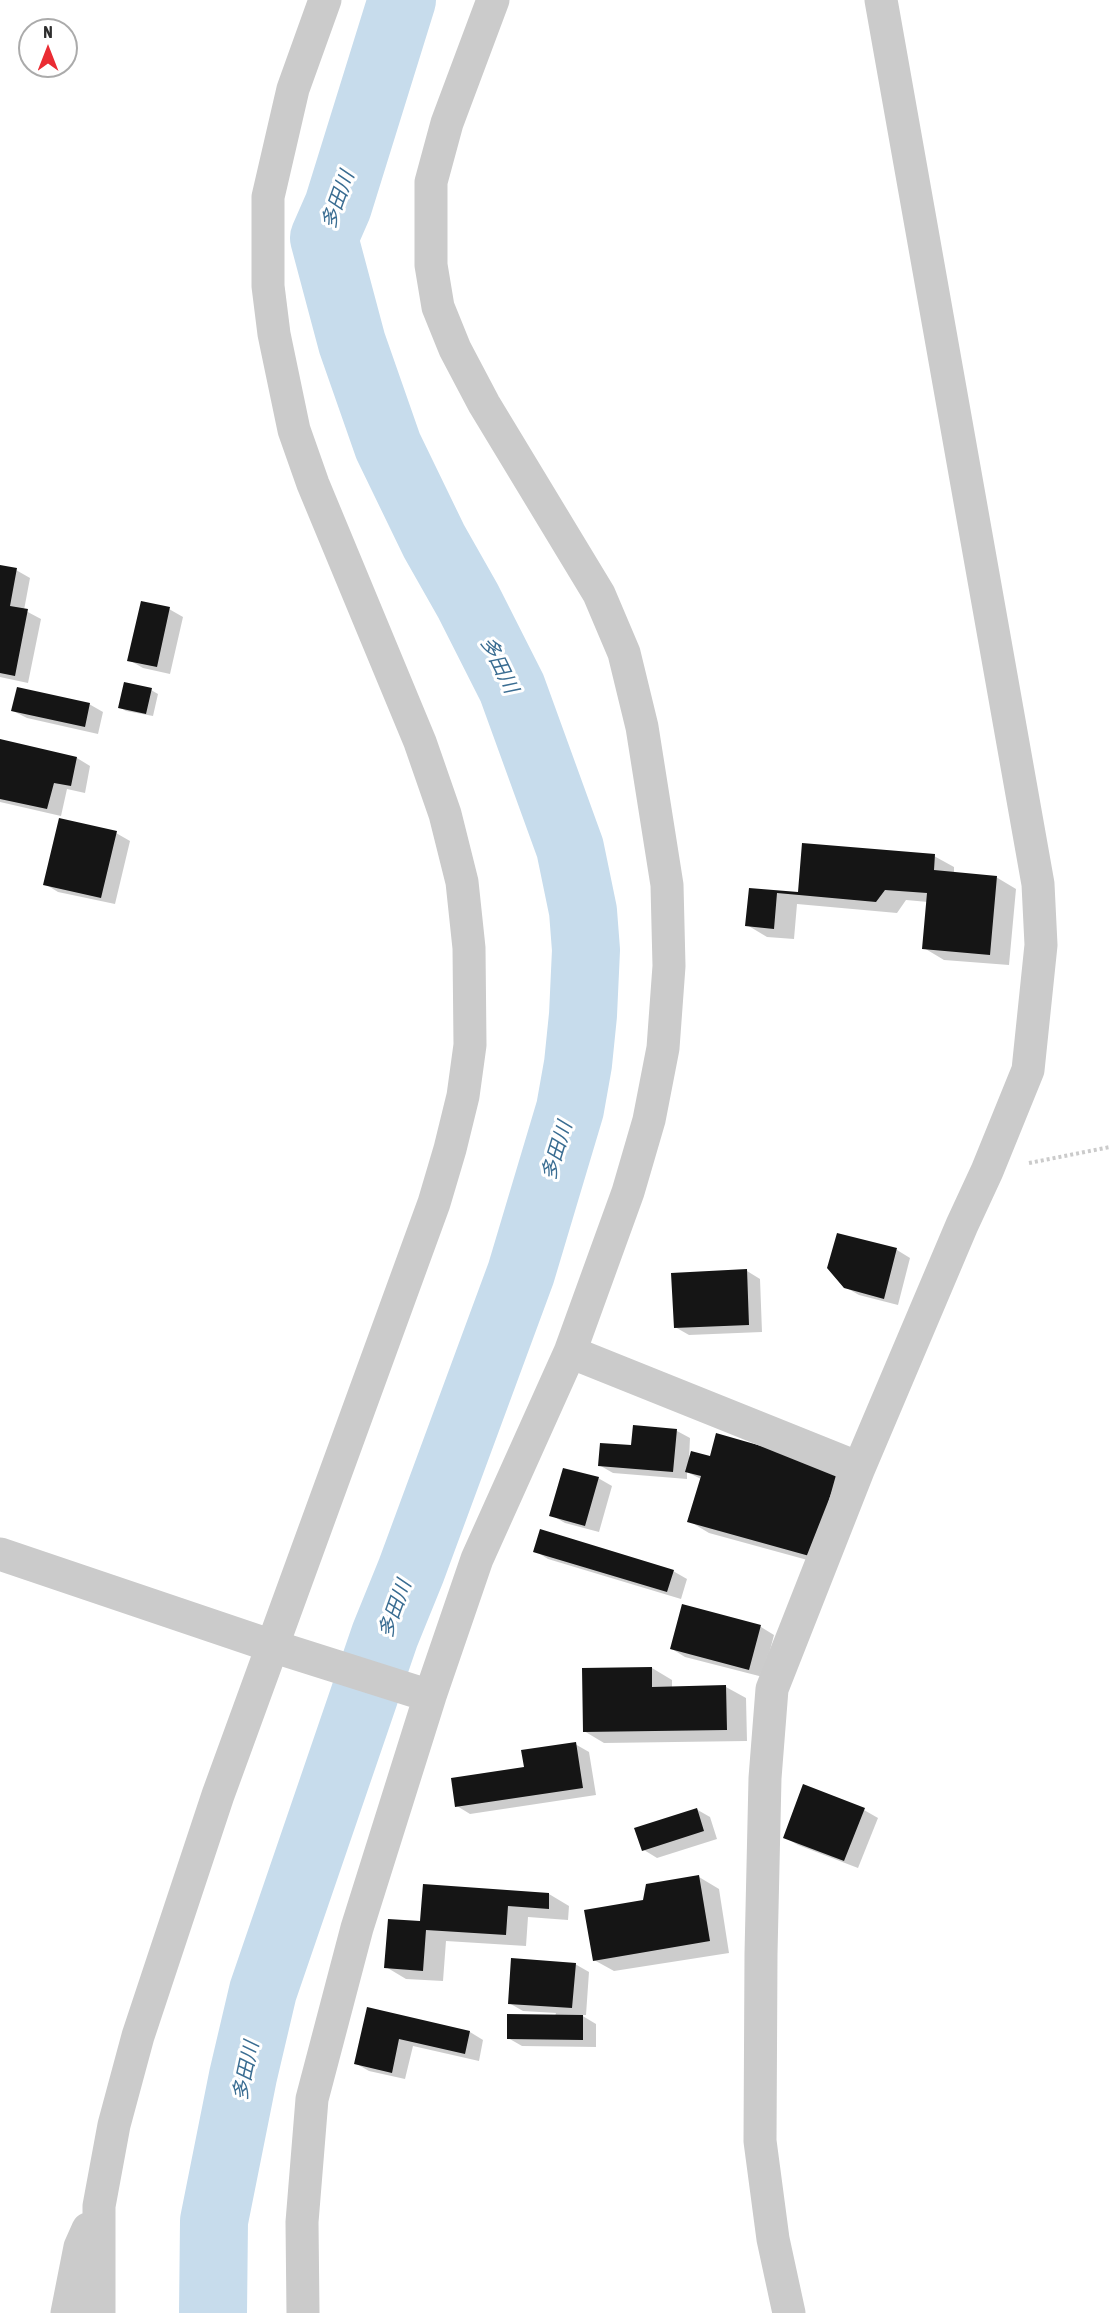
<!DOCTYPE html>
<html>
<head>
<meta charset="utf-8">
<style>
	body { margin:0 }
	#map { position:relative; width:1110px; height:2313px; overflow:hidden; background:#fff; font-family:"Asap Condensed",sans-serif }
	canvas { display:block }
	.north { position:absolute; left:18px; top:18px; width:60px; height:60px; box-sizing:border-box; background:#fff; border:2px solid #ababab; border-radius:50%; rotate:0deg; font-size:16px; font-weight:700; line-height:24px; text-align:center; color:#2e2e2e }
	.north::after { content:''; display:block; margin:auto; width:21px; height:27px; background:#ea2c33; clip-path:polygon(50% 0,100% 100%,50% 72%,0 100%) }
</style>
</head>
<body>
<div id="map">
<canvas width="1110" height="2313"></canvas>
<div class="north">N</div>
</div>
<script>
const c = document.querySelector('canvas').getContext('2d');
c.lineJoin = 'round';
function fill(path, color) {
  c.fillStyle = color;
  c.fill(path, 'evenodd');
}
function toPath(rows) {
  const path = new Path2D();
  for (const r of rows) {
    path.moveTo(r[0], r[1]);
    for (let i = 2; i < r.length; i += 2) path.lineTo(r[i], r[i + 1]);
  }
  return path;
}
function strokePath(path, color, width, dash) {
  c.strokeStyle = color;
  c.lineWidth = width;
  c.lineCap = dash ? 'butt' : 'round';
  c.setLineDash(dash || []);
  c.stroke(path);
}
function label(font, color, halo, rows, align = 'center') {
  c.font = font + ' "Asap Condensed","Noto Sans JP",sans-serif';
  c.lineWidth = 6;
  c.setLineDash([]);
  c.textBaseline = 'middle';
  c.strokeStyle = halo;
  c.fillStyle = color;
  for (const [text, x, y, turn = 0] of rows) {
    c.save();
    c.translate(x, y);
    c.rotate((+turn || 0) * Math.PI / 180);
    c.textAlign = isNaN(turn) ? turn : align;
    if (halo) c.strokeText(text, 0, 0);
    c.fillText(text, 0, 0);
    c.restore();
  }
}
fill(toPath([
	[0,567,16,570,30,578,24,610,41,619,28,683,0,677],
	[169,609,183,617,170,674,143,668,129,660],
	[151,690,158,694,153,716,126,711,119,707],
	[89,704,103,712,98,734,27,718,13,711],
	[0,741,77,758,90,766,85,793,67,789,61,816,0,802],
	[116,833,130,841,115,904,58,892,45,884],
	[934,856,954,867,954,874,996,877,1016,889,1009,965,944,960,924,948,928,902,906,900,897,913,797,904,794,939,767,937,747,925,750,889,799,894],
	[838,1235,897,1250,910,1258,898,1305,859,1295,845,1287],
	[747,1271,760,1279,762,1332,689,1335,675,1327],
	[677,1431,690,1438,689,1459,711,1458,717,1435,858,1480,833,1567,709,1533,689,1521,701,1479,687,1472,687,1479,613,1473,599,1465,632,1447],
	[598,1478,612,1486,599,1532,565,1523,551,1515],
	[535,1551,673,1571,687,1579,681,1599,548,1559],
	[683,1606,761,1627,774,1635,763,1677,685,1657,672,1649],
	[652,1668,672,1680,672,1688,726,1687,746,1698,747,1741,604,1743,584,1731],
	[575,1744,589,1752,596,1795,470,1814,457,1806],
	[696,1809,710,1817,717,1839,657,1858,644,1850],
	[864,1810,878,1818,858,1868,798,1845,784,1837],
	[699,1877,719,1889,729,1953,614,1971,594,1960,645,1901],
	[425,1886,549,1894,569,1906,568,1920,528,1917,526,1946,446,1941,443,1981,406,1979,386,1967,422,1923],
	[575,1964,589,1972,586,2015,581,2015,596,2024,596,2047,522,2046,508,2038,555,2016,556,2013,523,2011,509,2003],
	[368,2009,470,2032,483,2040,479,2061,413,2046,405,2079,369,2071,355,2063]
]), '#0003');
strokePath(toPath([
	[213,2313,214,2221,243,2076,263,1991,385,1635,411,1571,521,1273,570,1109,578,1064,583,1015,586,950,583,911,570,848,512,688,468,601,434,541,388,446,352,343,324,238,338,206,402,0]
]), '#c7dcec', 68);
fill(toPath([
	[0,565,17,568,10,606,28,609,15,676,0,673],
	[141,601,170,607,157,667,127,661],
	[124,682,152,688,146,714,118,708],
	[17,687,90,703,85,727,11,711],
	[0,739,77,757,71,786,54,783,47,809,0,799],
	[59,818,117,831,101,898,43,885],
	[802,843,935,854,934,870,997,876,990,955,922,949,927,893,885,890,876,902,777,893,774,929,745,926,749,888,798,892],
	[837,1233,897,1248,884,1299,844,1288,827,1268],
	[747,1269,749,1325,674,1328,671,1273],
	[633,1425,677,1429,673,1472,598,1466,600,1443,631,1445],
	[716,1433,838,1468,813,1557,687,1522,701,1476,685,1472,691,1451,710,1456],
	[563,1468,599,1477,585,1526,549,1516],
	[540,1529,674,1570,667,1592,533,1552],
	[682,1604,761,1625,749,1670,670,1649],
	[652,1667,652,1687,726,1685,727,1730,583,1732,582,1668],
	[576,1742,583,1788,455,1807,451,1778,524,1767,521,1750],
	[803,1784,865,1808,844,1861,783,1838],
	[697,1808,704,1831,642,1851,634,1828],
	[699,1875,710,1941,593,1961,584,1910,643,1900,646,1884],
	[423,1884,549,1893,549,1909,508,1906,506,1935,426,1930,423,1971,384,1968,388,1919,420,1921],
	[511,1958,576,1963,572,2008,508,2004],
	[367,2007,470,2031,465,2054,399,2039,392,2073,354,2064],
	[507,2014,583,2015,583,2040,507,2039]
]), '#151515');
strokePath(toPath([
	[1029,1163,1110,1147]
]), '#cbcbcb', 4, [3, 3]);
strokePath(toPath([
	[570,1352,859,1468],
	[0,1554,272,1646,430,1696],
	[67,2313,80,2247,88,2229],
	[99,2313,99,2206,114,2125,138,2036,218,1795,434,1203,450,1149,463,1096,470,1045,469,948,462,882,445,814,420,742,313,484,294,430,274,334,268,286,268,197,293,89,325,0],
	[303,2313,302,2222,312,2099,357,1928,430,1696,477,1559,570,1352,628,1192,649,1120,663,1048,669,966,667,885,642,727,624,653,599,594,484,404,455,349,438,307,431,265,431,182,447,123,493,0],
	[789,2313,773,2239,760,2141,761,1954,765,1778,772,1689,859,1468,962,1225,987,1171,1028,1070,1041,945,1038,884,881,0]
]), '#cbcbcb', 33);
label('italic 20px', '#3a6d92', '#fff', [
	["多田川",338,200,-70],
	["多田川",499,665,64],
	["多田川",557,1151,-73],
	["多田川",395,1609,-70],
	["多田川",246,2071,-78]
]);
</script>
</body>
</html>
